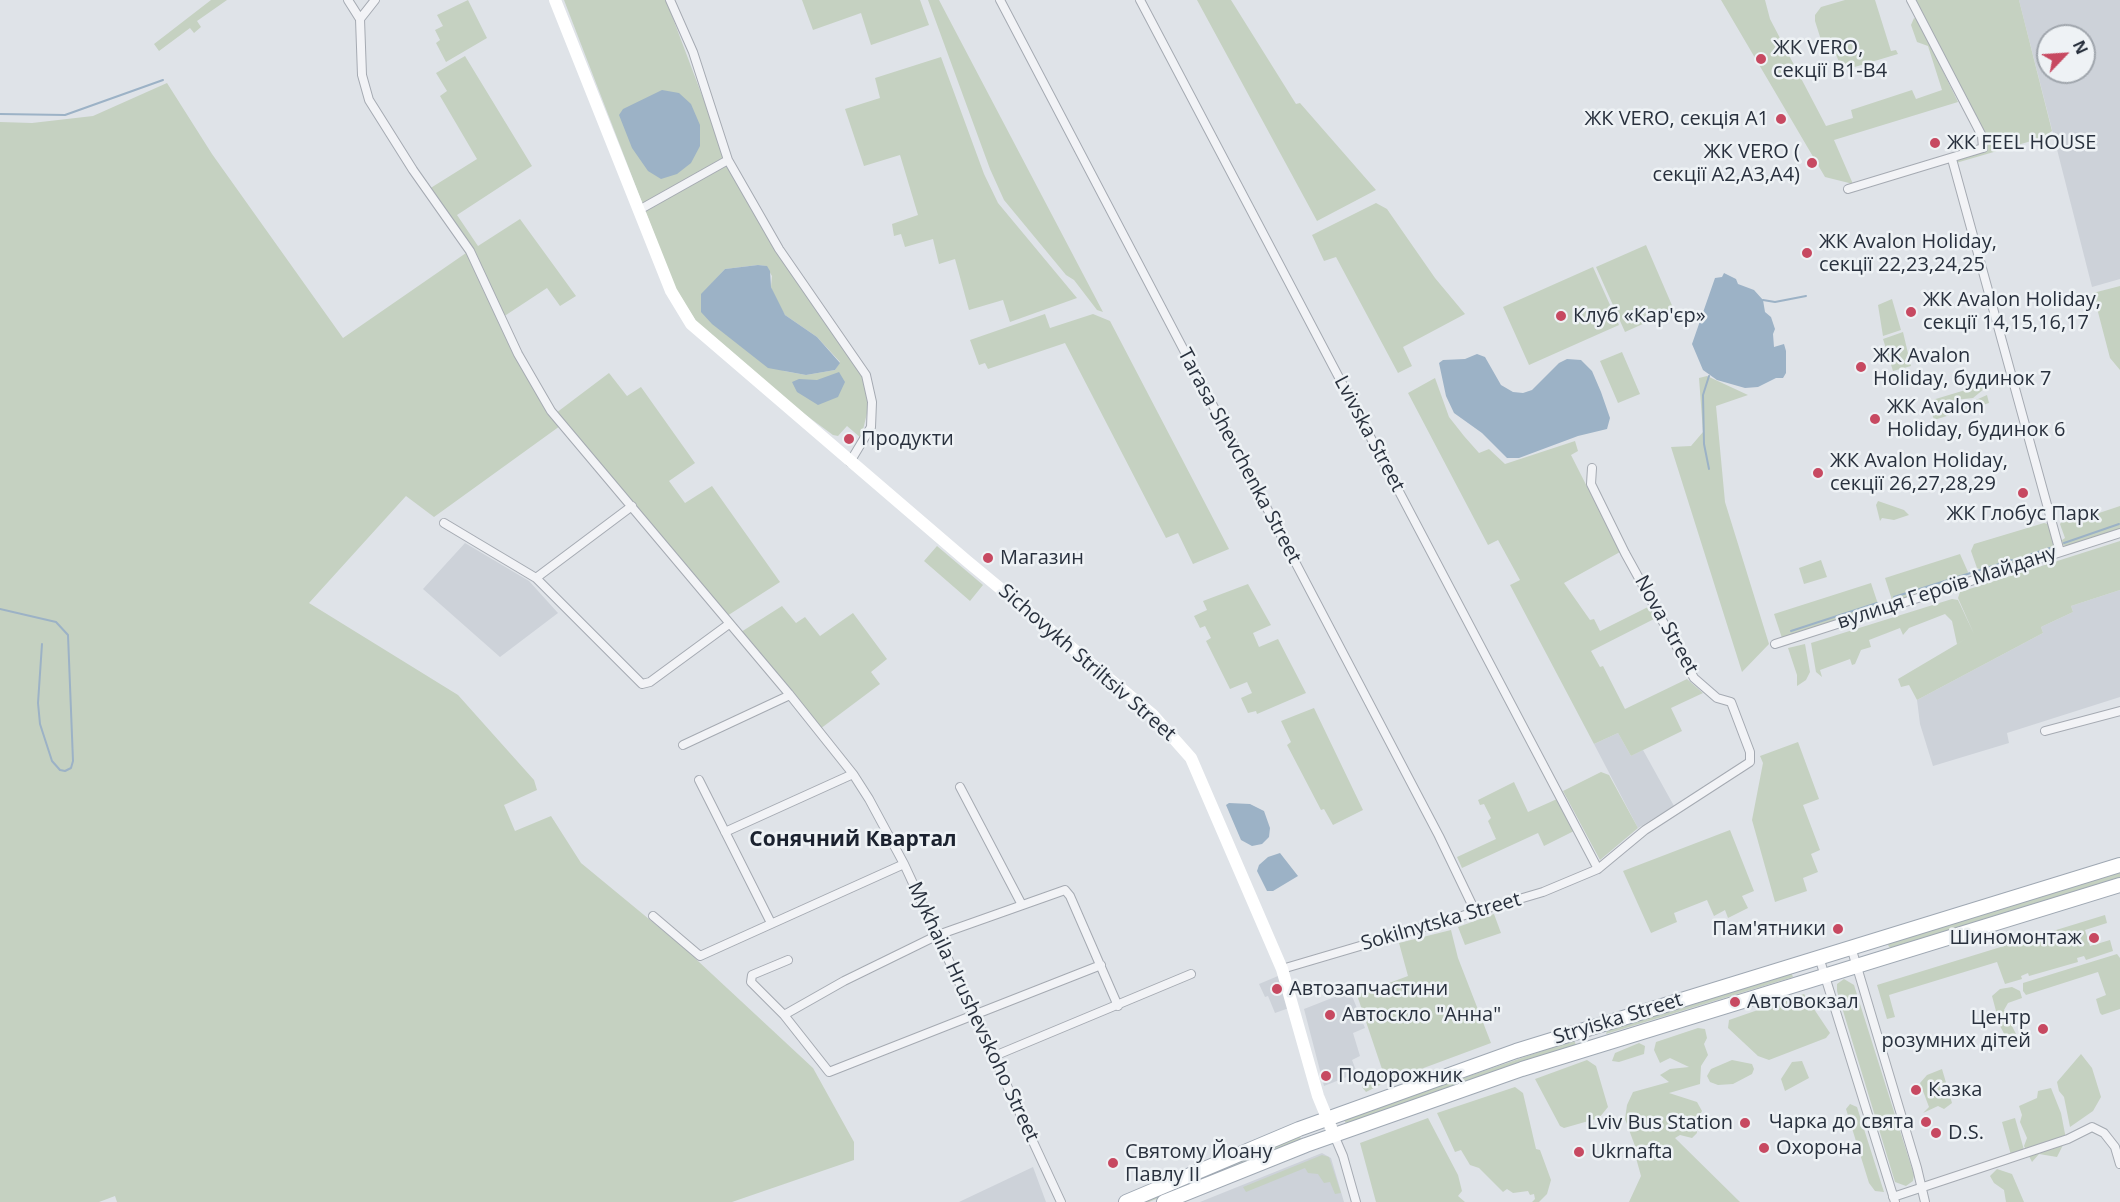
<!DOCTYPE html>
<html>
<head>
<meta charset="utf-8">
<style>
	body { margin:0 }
	#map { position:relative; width:2120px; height:1202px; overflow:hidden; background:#dfe3e8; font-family:"Open Sans",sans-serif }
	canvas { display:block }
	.north { position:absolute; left:2036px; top:24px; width:60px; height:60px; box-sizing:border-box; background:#eef2f5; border:2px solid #9fa5ac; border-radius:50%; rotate:65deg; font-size:16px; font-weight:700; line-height:24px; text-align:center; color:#29313e }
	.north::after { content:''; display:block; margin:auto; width:21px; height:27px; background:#c74961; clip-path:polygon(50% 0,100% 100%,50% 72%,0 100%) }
</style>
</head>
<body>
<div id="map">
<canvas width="2120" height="1202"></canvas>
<div class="north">N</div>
</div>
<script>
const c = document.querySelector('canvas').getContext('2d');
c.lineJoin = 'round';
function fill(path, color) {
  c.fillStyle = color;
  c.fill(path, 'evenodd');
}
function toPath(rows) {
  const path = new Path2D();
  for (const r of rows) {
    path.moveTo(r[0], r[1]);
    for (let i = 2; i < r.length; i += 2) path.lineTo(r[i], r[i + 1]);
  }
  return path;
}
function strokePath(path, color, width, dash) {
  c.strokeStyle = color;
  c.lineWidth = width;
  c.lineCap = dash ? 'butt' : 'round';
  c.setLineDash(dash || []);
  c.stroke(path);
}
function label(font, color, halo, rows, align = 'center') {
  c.font = font + ' "Open Sans",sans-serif';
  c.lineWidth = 5;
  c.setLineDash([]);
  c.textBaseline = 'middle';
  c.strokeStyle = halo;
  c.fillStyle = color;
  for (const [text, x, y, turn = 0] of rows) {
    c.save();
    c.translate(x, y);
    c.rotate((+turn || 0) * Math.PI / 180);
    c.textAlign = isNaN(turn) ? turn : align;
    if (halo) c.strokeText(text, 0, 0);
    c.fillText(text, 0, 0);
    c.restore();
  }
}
fill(toPath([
	[2019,0,2120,0,2120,279,2092,287],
	[2048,36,2084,36,2084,72,2048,72],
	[465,543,529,581,558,613,500,657,423,589],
	[2120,590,2120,697,2007,733,2009,743,1933,766,1920,724,1917,700,2043,633,2041,627,2073,612,2071,606],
	[1618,733,1631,756,1643,750,1674,806,1638,828,1594,744],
	[1278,976,1289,1008,1275,1013,1268,996,1265,997,1259,984],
	[1350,991,1365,1028,1353,1033,1360,1056,1352,1060,1357,1073,1324,1086,1304,1009],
	[1322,1153,1331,1158,1344,1202,1200,1202],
	[1033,1167,1046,1202,959,1202]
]), '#cdd2d9');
fill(toPath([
	[211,0,227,0,197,21,201,27,194,33,190,28,159,51,154,44],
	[468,0,487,38,446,62,436,43,440,40,435,30,443,26,437,15],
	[564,0,666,0,729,167,776,251,856,364,865,384,868,409,861,438,847,426,838,436,833,435,799,410,696,321,675,288],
	[758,265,766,266,772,276,771,287,775,299,785,315,817,337,840,362,835,370,806,375,784,371,702,294,725,269],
	[802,0,920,0,929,25,871,45,861,13,813,30],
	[928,0,939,0,1103,312,1097,310,1074,280,1066,275,1004,200,990,169],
	[1197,0,1231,0,1296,104,1300,103,1376,190,1317,221],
	[1721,0,1765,0,1770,19,1826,126,1853,118,1851,110,1912,90,1916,99,1942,90,1928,46,1917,42,1911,25,1914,18,1918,20,1958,102,1834,140,1853,184,1825,177],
	[1845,0,1875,0,1891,51,1896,50,1898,54,1848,69,1841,67,1833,47,1821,40,1815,21,1815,15,1821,7],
	[1916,0,2019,0,2052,131,2045,137,1956,163,1955,160,1986,149,1989,141],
	[465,56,532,166,457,215,478,246,520,219,576,296,560,306,547,288,503,317,478,261,429,189,477,159,440,96,447,91,436,73],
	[941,57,984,174,998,203,1077,298,1010,322,1003,300,969,310,955,259,939,264,933,239,905,247,901,234,894,236,892,224,918,215,900,155,864,166,845,109,880,98,875,78],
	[167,83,212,154,343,338,466,253,509,345,544,408,560,426,434,517,406,496,309,603,458,695,534,780,537,790,504,805,515,831,551,816,581,863,684,948,813,1068,854,1142,854,1160,732,1202,117,1202,115,1196,99,1202,0,1202,0,122,32,123,93,116],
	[1376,203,1387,209,1435,278,1465,314,1403,347,1412,366,1398,373,1336,257,1324,261,1312,235],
	[1646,245,1674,310,1625,332,1596,267],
	[1593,267,1619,325,1529,365,1503,307],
	[2120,286,2120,370,2110,358,2093,293],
	[1892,299,1901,330,1883,336,1878,305],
	[1045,314,1050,328,1093,314,1110,321,1229,549,1193,564,1178,533,1166,538,1065,343,988,369,985,363,979,365,970,340],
	[1903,332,1911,366,1893,371,1883,339],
	[1622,352,1640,394,1618,403,1600,361],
	[609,373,627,396,641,387,695,463,669,481,685,503,712,486,780,582,727,616,556,413],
	[1707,376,1748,395,1716,406,1725,502,1769,644,1742,672,1671,447,1691,446,1703,432,1699,378],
	[1435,378,1449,417,1464,436,1479,453,1489,449,1505,464,1575,441,1578,451,1571,455,1620,552,1564,583,1590,620,1594,619,1600,631,1650,606,1656,618,1591,651,1600,667,1603,666,1625,709,1687,679,1703,693,1671,708,1682,731,1631,756,1618,733,1594,744,1510,585,1520,580,1498,540,1488,545,1408,393],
	[1982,385,1984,389,1973,398,1954,400,1938,410,1931,409,1929,401],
	[1987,395,1989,403,1934,420,1932,413,1939,413,1954,403,1969,403],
	[1878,501,1904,510,1909,515,1894,520,1882,518,1880,521,1876,505],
	[2120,506,2120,530,2069,547,2063,545,2062,540,2065,538,2060,524,2065,518,2069,523],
	[2044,523,2048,524,2054,545,2051,551,1988,573,1977,568,1971,551,1974,544],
	[2120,541,2120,590,2071,606,2073,612,2041,627,2043,633,1917,700,1909,685,1901,687,1898,679,1969,637,1957,644,1952,621,1945,614,1909,628,1903,635,1900,628,1869,640,1871,647,1861,650,1855,664,1852,665,1850,659,1820,670,1822,677,1816,672,1811,643,1952,599,1958,600,1974,634,1958,598,1960,592],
	[937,546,983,585,970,601,924,561],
	[1960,554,1968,572,1964,580,1894,602,1892,600,1885,578],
	[1821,560,1827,577,1804,584,1799,568],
	[1871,583,1879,607,1782,638,1774,614],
	[1248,584,1271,625,1253,633,1259,647,1278,639,1306,693,1257,714,1256,711,1248,713,1241,698,1252,693,1247,682,1230,689,1206,641,1211,638,1205,626,1200,628,1194,616,1207,610,1203,601],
	[782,606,796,623,805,617,820,636,853,613,887,659,871,672,880,684,820,729,741,632],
	[1805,644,1810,672,1806,680,1797,686,1797,675,1788,648],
	[1314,708,1363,810,1333,825,1324,809,1321,810,1287,745,1291,742,1281,721],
	[1798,742,1819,799,1803,805,1820,850,1811,854,1818,872,1803,878,1807,891,1775,902,1752,820,1763,763,1760,756],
	[1601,772,1609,775,1638,828,1600,860,1563,791],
	[1514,782,1528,812,1557,799,1574,831,1544,846,1538,833,1462,868,1457,857,1496,839,1488,821,1491,818,1484,804,1480,805,1478,800],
	[1730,830,1754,891,1742,896,1748,908,1728,918,1725,910,1714,916,1707,900,1674,913,1677,922,1651,933,1623,871],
	[2120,872,2120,878,1890,948,1888,945,1889,943],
	[1494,914,1501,933,1465,945,1458,927],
	[2105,915,2107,923,2085,930,2090,946,2110,940,2113,951,2086,960,2084,956,2077,958,2078,962,2029,976,2028,973,2021,976,2022,979,2005,984,1997,962,1889,995,1895,1017,1887,1019,1877,985],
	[1451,930,1458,958,1491,1043,1386,1082,1366,1092,1362,1087,1363,1078,1376,1074,1384,1075,1357,995,1408,976,1399,943],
	[2117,954,2120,958,2120,1009,2102,1015,2100,1013,2096,999,2106,995,2098,972,2026,995,2023,991,2023,983],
	[1791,972,1793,977,1606,1034,1607,1031],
	[1844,979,1854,985,1914,1175,1913,1181,1906,1186,1895,1182,1837,991,1837,984],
	[2012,987,2020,991,2022,998,2008,1003,2004,1010,2018,1038,2017,1044,2010,1045,2000,1026,1992,996,2000,989],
	[1804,994,1830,1033,1826,1038,1769,1060,1758,1056,1728,1028,1729,1020],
	[1698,1028,1705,1029,1707,1038,1704,1044,1708,1055,1701,1066,1700,1084,1669,1093,1697,1102,1702,1111,1696,1123,1697,1133,1692,1138,1680,1135,1675,1138,1740,1202,1629,1202,1641,1176,1633,1147,1635,1146,1625,1119,1627,1105,1633,1092,1669,1082,1660,1075,1670,1069,1689,1067,1670,1058,1660,1063,1654,1050,1656,1042],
	[1574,1040,1576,1045,1346,1124,1344,1119],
	[1639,1043,1645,1046,1644,1054,1619,1062,1612,1061,1615,1053],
	[2081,1054,2092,1068,2101,1097,2093,1111,2070,1127,2064,1097,2059,1091,2057,1082],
	[1587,1060,1596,1066,1608,1107,1599,1118,1564,1128,1560,1126,1535,1079],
	[1732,1060,1752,1064,1754,1069,1752,1074,1733,1084,1718,1085,1710,1082,1707,1076,1711,1069],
	[1802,1061,1809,1078,1785,1091,1781,1079,1792,1062],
	[1942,1069,1952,1103,1944,1109,1938,1106,1923,1113,1929,1107,1920,1083,1927,1075],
	[1515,1087,1523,1093,1536,1149,1540,1150,1551,1180,1547,1194,1539,1202,1532,1202,1535,1199,1534,1194,1530,1195,1528,1191,1513,1193,1507,1189,1503,1192,1479,1168,1470,1165,1461,1150,1455,1152,1437,1113],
	[2051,1088,2061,1113,2066,1139,2057,1157,2039,1154,2032,1162,2024,1146,2027,1138,2020,1122,2022,1115,2019,1106,2037,1098,2038,1091],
	[1850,1104,1857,1107,1884,1192,1875,1191,1869,1183,1846,1109],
	[1428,1118,1458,1175,1462,1191,1458,1196,1465,1202,1376,1202,1360,1143],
	[2015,1118,2024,1150,2011,1155,2002,1122],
	[1299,1134,1301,1139,1149,1202,1136,1202],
	[1322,1155,1329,1157,1341,1193,1335,1194,1330,1182,1324,1183,1318,1174,1308,1173,1305,1168,1246,1192,1243,1187],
	[1997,1169,2012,1174,2024,1202,2006,1202,2004,1190,1994,1183,1990,1176]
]), '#c5d1c1');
fill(toPath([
	[662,90,679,93,691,104,700,125,700,146,691,163,677,174,661,179,648,171,632,148,619,115,623,109],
	[758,265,767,266,770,271,771,287,785,315,817,337,840,363,835,370,806,375,768,368,712,324,701,312,701,294,725,269],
	[1724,273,1736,279,1738,284,1754,290,1763,300,1765,312,1771,317,1775,329,1773,334,1774,347,1784,344,1786,351,1786,373,1783,378,1776,378,1758,387,1745,388,1717,380,1703,370,1692,344,1715,278,1722,277],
	[1477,354,1485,357,1501,385,1513,392,1523,393,1532,390,1559,363,1567,359,1581,360,1592,371,1601,392,1610,418,1607,429,1578,436,1519,458,1507,458,1482,433,1454,413,1446,396,1439,363,1443,360,1465,359],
	[839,372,845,382,838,397,818,405,797,392,792,382,799,379,817,380],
	[1229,803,1250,804,1264,811,1270,828,1269,837,1262,844,1252,846,1241,840,1226,805],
	[1280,853,1298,876,1273,891,1267,891,1257,871,1259,865,1268,857]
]), '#9cb2c6');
strokePath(toPath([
	[0,114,65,115,163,80],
	[1763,300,1775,302,1806,296],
	[1709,469,1704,444,1703,395,1709,376],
	[2064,543,2119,524],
	[2029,555,2050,548],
	[1894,597,2012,560],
	[0,609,56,622,68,635,73,761,71,768,65,771,60,770,52,761,40,724,38,703,42,644],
	[1791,631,1877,603]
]), '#9cb2c6', 2);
const street = toPath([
	[348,0,360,19],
	[375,0,360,19,362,75,369,100,413,170,470,251,518,354,551,411,790,695,853,774,869,799,904,864,1061,1202],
	[670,0,693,52,728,160,779,249,866,375,872,402,871,427,850,462],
	[1000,0,1439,836,1476,913],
	[1140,0,1598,869],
	[1952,159,2060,552],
	[1848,189,1983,148,1982,136,1911,0],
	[639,210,728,160],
	[444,523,536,578,642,684,650,682,729,624],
	[536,578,632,506],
	[1775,644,2120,533],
	[2045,731,2120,711],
	[683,745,790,695],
	[699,780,771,923],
	[960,787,1022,905],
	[725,832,853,774],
	[653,916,700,956,904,864],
	[1851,947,1917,1168,1925,1202],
	[1819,957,1895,1202],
	[788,960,752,975,751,982,784,1015,829,1072,1101,965],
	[1282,969,1543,892,1598,869,1645,830,1750,762,1750,752,1731,702,1717,698,1694,678,1625,553,1591,484,1592,468],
	[784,1015,844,981,938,935,1065,890,1070,896,1118,1006],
	[992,1057,1191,974],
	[1334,1135,1343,1156,1356,1202],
	[1893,1197,2068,1139,2092,1127,2104,1133,2115,1147,2120,1164]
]);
const primary = toPath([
	[1126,1202,1299,1129,1516,1051,2120,865],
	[1164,1202,1306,1145,1522,1069,2120,885]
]);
strokePath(street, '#a5aab2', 10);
strokePath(primary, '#9fa8b3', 16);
strokePath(street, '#f2f3f6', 8);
strokePath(toPath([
	[555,0,671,291,691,324,967,561,1152,714,1191,758,1282,969,1318,1096,1334,1135]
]), '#fff', 12);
strokePath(primary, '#fff', 14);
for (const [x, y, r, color] of [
	[1761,59,6,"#c74961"],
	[1781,119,6,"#c74961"],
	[1935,143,6,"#c74961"],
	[1812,163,6,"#c74961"],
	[1807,253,6,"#c74961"],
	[1911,312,6,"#c74961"],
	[1561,316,6,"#c74961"],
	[1861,367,6,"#c74961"],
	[1875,419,6,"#c74961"],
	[849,439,6,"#c74961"],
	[1818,473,6,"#c74961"],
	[2023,493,6,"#c74961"],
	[988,558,6,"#c74961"],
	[1838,929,6,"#c74961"],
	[2094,938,6,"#c74961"],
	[1277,989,6,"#c74961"],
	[1735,1002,6,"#c74961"],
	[1330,1015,6,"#c74961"],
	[2043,1029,6,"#c74961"],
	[1326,1076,6,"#c74961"],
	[1916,1090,6,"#c74961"],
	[1926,1122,6,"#c74961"],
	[1745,1123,6,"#c74961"],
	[1936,1133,6,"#c74961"],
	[1764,1148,6,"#c74961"],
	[1579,1152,6,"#c74961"],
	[1113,1163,6,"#c74961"]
]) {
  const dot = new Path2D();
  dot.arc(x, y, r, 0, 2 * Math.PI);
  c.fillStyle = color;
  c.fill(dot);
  strokePath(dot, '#eef2f5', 2);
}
label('20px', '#29313e', '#eef2f5', [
	["ЖК VERO,",1773,48],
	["секції В1-В4",1773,71],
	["ЖК VERO, секція А1",1769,119,"right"],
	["ЖК FEEL HOUSE",1947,143],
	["ЖК VERO (",1800,152,"right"],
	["секції А2,А3,А4)",1800,175,"right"],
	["ЖК Avalon Holiday,",1819,242],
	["секції 22,23,24,25",1819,265],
	["ЖК Avalon Holiday,",1923,300],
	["секції 14,15,16,17",1923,323],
	["Клуб «Кар'єр»",1573,316],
	["ЖК Avalon",1873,356],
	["Holiday, будинок 7",1873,379],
	["ЖК Avalon",1887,407],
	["Holiday, будинок 6",1887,430],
	["Продукти",861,439],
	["ЖК Avalon Holiday,",1830,461],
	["секції 26,27,28,29",1830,484],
	["ЖК Глобус Парк",2023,514,"center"],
	["Магазин",1000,558],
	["Пам'ятники",1826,929,"right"],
	["Шиномонтаж",2082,938,"right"],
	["Автозапчастини",1289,989],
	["Автовокзал",1747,1002],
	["Автоскло \"Анна\"",1342,1015],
	["Центр",2031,1018,"right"],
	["розумних дітей",2031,1041,"right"],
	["Подорожник",1338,1076],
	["Казка",1928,1090],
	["Чарка до свята",1914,1122,"right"],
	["Lviv Bus Station",1733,1123,"right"],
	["D.S.",1948,1133],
	["Охорона",1776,1148],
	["Святому Йоану",1125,1152],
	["Павлу ІІ",1125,1175],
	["Ukrnafta",1591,1152]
], 'left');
label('20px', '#29313e', '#eef2f5', [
	["Lvivska Street",1369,434,62],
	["Tarasa Shevchenka Street",1239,456,62],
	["вулиця Героїв Майдану",1947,588,-18],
	["Nova Street",1666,625,61],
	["Sichovykh Striltsiv Street",1087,663,41],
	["Sokilnytska Street",1441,922,-16],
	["Mykhaila Hrushevskoho Street",973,1012,65],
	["Stryiska Street",1618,1019,-17]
]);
label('bold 21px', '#1b222f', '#eef2f5', [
	["Сонячний Квартал",853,840]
]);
</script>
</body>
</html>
